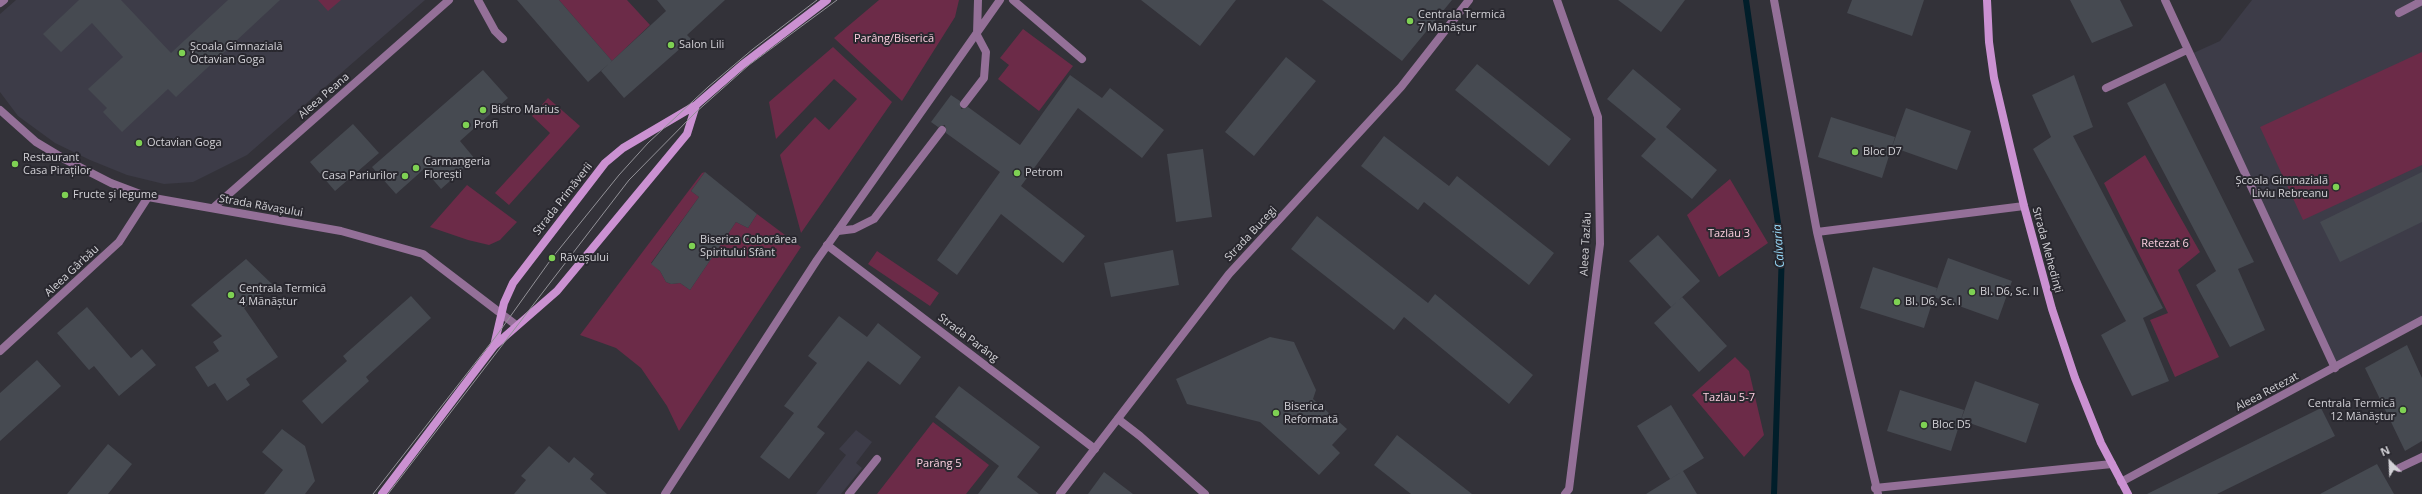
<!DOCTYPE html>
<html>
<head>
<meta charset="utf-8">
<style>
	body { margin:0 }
	#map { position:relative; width:2422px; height:494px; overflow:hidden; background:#333239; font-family:"Open Sans",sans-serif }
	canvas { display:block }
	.north { position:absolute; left:2370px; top:442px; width:40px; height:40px; -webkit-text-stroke:3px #29282f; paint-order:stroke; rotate:336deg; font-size:11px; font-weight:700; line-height:16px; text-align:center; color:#d3d2d7 }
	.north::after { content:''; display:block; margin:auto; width:14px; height:18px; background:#d3d2d7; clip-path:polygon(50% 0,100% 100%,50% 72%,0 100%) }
</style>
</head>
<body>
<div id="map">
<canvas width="2422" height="494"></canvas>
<div class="north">N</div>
</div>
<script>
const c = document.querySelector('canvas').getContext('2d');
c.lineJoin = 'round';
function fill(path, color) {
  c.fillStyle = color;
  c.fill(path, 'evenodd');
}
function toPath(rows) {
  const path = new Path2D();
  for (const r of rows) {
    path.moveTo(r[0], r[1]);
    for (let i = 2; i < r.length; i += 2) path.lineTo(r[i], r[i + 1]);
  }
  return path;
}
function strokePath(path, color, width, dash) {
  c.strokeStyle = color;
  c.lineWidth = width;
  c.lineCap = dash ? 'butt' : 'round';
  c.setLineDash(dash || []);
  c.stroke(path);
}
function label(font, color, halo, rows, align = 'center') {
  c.font = font + ' "Open Sans",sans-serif';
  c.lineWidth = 4;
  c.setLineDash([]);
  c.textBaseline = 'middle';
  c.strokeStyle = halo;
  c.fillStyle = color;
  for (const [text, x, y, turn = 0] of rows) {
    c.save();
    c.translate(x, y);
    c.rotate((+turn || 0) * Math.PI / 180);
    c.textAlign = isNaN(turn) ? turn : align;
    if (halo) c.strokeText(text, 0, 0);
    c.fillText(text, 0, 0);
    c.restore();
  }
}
fill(toPath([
	[16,0,425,0,247,155,193,182,164,184,127,175,90,160,55,143,18,116,0,92,0,14],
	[2252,0,2422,0,2422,320,2335,368,2189,55,2220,41],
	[856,430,872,442,856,463,862,468,841,494,816,494,846,455,839,449]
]), '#3d3c48');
fill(toPath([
	[318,0,341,0,328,11],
	[559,0,627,0,650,25,612,61],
	[879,0,959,0,955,17,902,101,834,38],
	[1023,29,1073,66,1039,111,998,79,1009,65,1000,58],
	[833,47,892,102,801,233,780,155,815,117,829,130,857,99,834,79,776,139,769,102],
	[2422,52,2422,165,2303,220,2260,127],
	[548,98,580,126,509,205,495,193,550,133,532,116],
	[2145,155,2200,252,2178,270,2219,357,2175,377,2150,320,2168,313,2104,183],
	[705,172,691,191,699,197,651,263,660,271,666,282,671,284,680,283,690,290,736,222,748,228,757,214,801,247,679,431,667,406,641,368,616,348,580,335,702,173],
	[1730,179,1768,243,1719,277,1687,215],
	[467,185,517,222,500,240,489,245,468,240,430,227],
	[877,251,939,293,930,306,868,264],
	[1735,357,1749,371,1764,435,1744,457,1692,395],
	[933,422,989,465,966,494,877,494]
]), '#6c2b48');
strokePath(toPath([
	[1746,0,1782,251,1774,494]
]), '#011e2a', 6);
fill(toPath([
	[79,0,121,0,171,53,228,0,280,0,176,97,168,89,122,132,103,112,107,108,88,89,123,57,92,23,61,52,43,34],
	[517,0,559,0,612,61,588,82],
	[657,0,725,0,687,35,691,39,624,98,601,71,666,11],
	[1141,0,1236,0,1200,46],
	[1322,0,1452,0,1402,61],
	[1618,0,1685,0,1661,32],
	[1852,0,1924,0,1912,36,1847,13],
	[2070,0,2120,0,2133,26,2092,43],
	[1286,57,1316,81,1254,156,1225,132],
	[1477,64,1571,139,1549,166,1455,90],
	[1633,69,1681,109,1666,127,1717,170,1692,199,1641,156,1656,139,1607,99],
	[483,70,508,98,460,141,475,159,441,189,424,169,396,194,372,167],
	[1070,75,1102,98,1110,88,1164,130,1142,158,1078,108,1021,186,1085,236,1063,263,1001,214,957,275,937,260,1000,172,946,133,945,125,938,127,931,122,951,95,960,101,961,109,968,107,1020,145],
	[2074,75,2093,127,2073,136,2163,308,2143,318,2169,381,2132,396,2101,335,2126,321,2033,149,2051,137,2032,95],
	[2165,83,2254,262,2238,269,2265,330,2230,347,2196,285,2216,271,2127,103],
	[1906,108,1971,131,1957,170,1892,147],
	[1831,117,1895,137,1882,178,1818,157],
	[353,124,379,153,335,191,310,162],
	[1384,136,1449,186,1457,176,1554,253,1529,285,1424,202,1418,210,1361,166],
	[1203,149,1212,217,1176,222,1167,154],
	[705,172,757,214,748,228,736,222,690,290,680,283,671,284,666,282,660,271,651,264,699,197,691,191],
	[2422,172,2422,222,2340,262,2320,222],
	[1317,216,1428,303,1435,294,1533,375,1509,404,1404,317,1394,330,1291,249],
	[1658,235,1700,281,1671,307,1629,261],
	[1173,250,1179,285,1111,297,1104,263],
	[1948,258,2012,281,1998,320,1934,297,1924,328,1860,308,1873,267,1937,288,1936,292],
	[246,259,273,285,244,308,278,357,246,379,250,385,227,401,215,383,208,387,195,367,219,351,213,342,222,336,191,305],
	[411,296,431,318,366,377,369,381,322,424,302,401,347,361,343,356],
	[1682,297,1727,346,1699,372,1654,323],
	[87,307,131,358,142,349,156,365,119,396,94,366,89,370,57,333],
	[839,316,867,337,878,323,921,357,900,385,868,361,817,427,825,433,789,479,760,457,794,413,784,406,817,363,808,356],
	[1270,337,1294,342,1316,390,1313,399,1347,429,1332,445,1340,453,1319,475,1260,422,1187,404,1176,379],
	[2407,345,2422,378,2422,441,2405,451,2365,368],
	[37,360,61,386,0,441,0,393],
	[1975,381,2039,404,2026,443,1961,420],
	[959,386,1040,447,1017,477,1039,494,978,494,999,466,935,417],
	[1900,390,1964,410,1951,451,1887,431],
	[1671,405,1704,458,1670,479,1637,426],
	[2321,408,2335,436,2217,494,2147,494],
	[282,429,305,446,315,481,305,494,264,494,283,470,262,452],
	[1397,435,1472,494,1411,494,1374,465],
	[108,444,132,464,108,494,67,494],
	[549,446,569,463,574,457,594,474,590,479,607,494,514,494,526,480,521,476],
	[2377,464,2394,494,2320,494],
	[1683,471,1697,494,1646,494],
	[1104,472,1133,494,1088,494]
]), '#464a51');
strokePath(toPath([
	[478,0,495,31,503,39],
	[1013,0,1082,59],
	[1774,0,1817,232,1878,494],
	[2165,0,2335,368],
	[2399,13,2422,1],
	[2106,88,2187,50],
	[964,104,984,78,986,52,977,35],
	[838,231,854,229,874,219,942,130],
	[1817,232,2024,206],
	[827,245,1095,449],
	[0,351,119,242,148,197],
	[1118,419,1140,436,1205,494],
	[2399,468,2422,457],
	[1875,488,2112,464],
	[849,494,877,459]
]), '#947098', 8);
strokePath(toPath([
	[1557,0,1598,117,1600,244,1569,489,1565,494],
	[0,3,4,0],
	[977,34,978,0],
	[0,110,36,142,66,160,111,183,148,197,341,231,423,254,516,325],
	[213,208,449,0],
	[2121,482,2422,320],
	[665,494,817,260,1000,0],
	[1060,494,1229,274,1401,87,1469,0]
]), '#947098', 8);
strokePath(toPath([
	[1987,0,1989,42,1994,78,2024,206,2052,309,2075,378,2101,443,2128,494],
	[494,346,504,303,513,283,605,163,623,148,696,105,742,65,827,0],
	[382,494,494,346,557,291,687,134,696,105]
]), '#cb91d2', 8);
strokePath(toPath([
	[373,494,497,335,552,258,619,175,648,143,708,87,753,49,817,0],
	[388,494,629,180,695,113,749,65,837,0]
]), '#939298', 1);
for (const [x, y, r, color] of [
	[1410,21,4,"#7ed153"],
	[671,45,4,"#7ed153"],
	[182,53,4,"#7ed153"],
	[483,110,4,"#7ed153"],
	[466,125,4,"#7ed153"],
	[139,143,4,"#7ed153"],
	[1855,152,4,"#7ed153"],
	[15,164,4,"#7ed153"],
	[416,168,4,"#7ed153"],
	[1017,173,4,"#7ed153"],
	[405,176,4,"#7ed153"],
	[2336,187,4,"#7ed153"],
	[65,195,4,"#7ed153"],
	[692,246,4,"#7ed153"],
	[552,258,4,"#7ed153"],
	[1972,292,4,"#7ed153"],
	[231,295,4,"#7ed153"],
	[1897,302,4,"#7ed153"],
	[2403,410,4,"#7ed153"],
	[1276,413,4,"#7ed153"],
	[1924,425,4,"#7ed153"]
]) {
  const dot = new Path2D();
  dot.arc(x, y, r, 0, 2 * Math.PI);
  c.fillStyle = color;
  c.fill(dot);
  strokePath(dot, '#29282f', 1.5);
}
label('11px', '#d3d2d7', '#29282f', [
	["Centrala Termică",1418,15],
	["7 Mănăștur",1418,28],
	["Salon Lili",679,45],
	["Școala Gimnazială",190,47],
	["Octavian Goga",190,60],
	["Bistro Marius",491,110],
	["Profi",474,125],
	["Octavian Goga",147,143],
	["Bloc D7",1863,152],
	["Restaurant",23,158],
	["Casa Piraților",23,171],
	["Carmangeria",424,162],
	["Florești",424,175],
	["Petrom",1025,173],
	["Casa Pariurilor",397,176,"right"],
	["Școala Gimnazială",2328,181,"right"],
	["Liviu Rebreanu",2328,194,"right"],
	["Fructe și legume",73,195],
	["Biserica Coborârea",700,240],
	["Spiritului Sfânt",700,253],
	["Răvașului",560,258],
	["Centrala Termică",239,289],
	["4 Mănăștur",239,302],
	["Bl. D6, Sc. II",1980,292],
	["Bl. D6, Sc. I",1905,302],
	["Centrala Termică",2395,404,"right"],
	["12 Mănăștur",2395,417,"right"],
	["Biserica",1284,407],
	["Reformată",1284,420],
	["Bloc D5",1932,425]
], 'left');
label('11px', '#fdd0e0', '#29282f', [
	["Parâng/Biserică",894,39],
	["Tazlău 3",1729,234],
	["Retezat 6",2165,244],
	["Tazlău 5-7",1729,398],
	["Parâng 5",939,464]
]);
label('11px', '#d3d2d7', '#29282f', [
	["Aleea Peana",324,96,-41],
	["Strada Primăverii",563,199,-52],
	["Strada Răvașului",261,206,10],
	["Strada Bucegi",1251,234,-47],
	["Aleea Tazlău",1586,244,-87],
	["Strada Mehedinți",2047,250,75],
	["Aleea Gârbău",72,271,-43],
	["Strada Parâng",968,338,37],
	["Aleea Retezat",2267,392,-28]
]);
label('italic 12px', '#99dcfc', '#29282f', [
	["Calvaria",1779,246,-94]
]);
</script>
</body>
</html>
